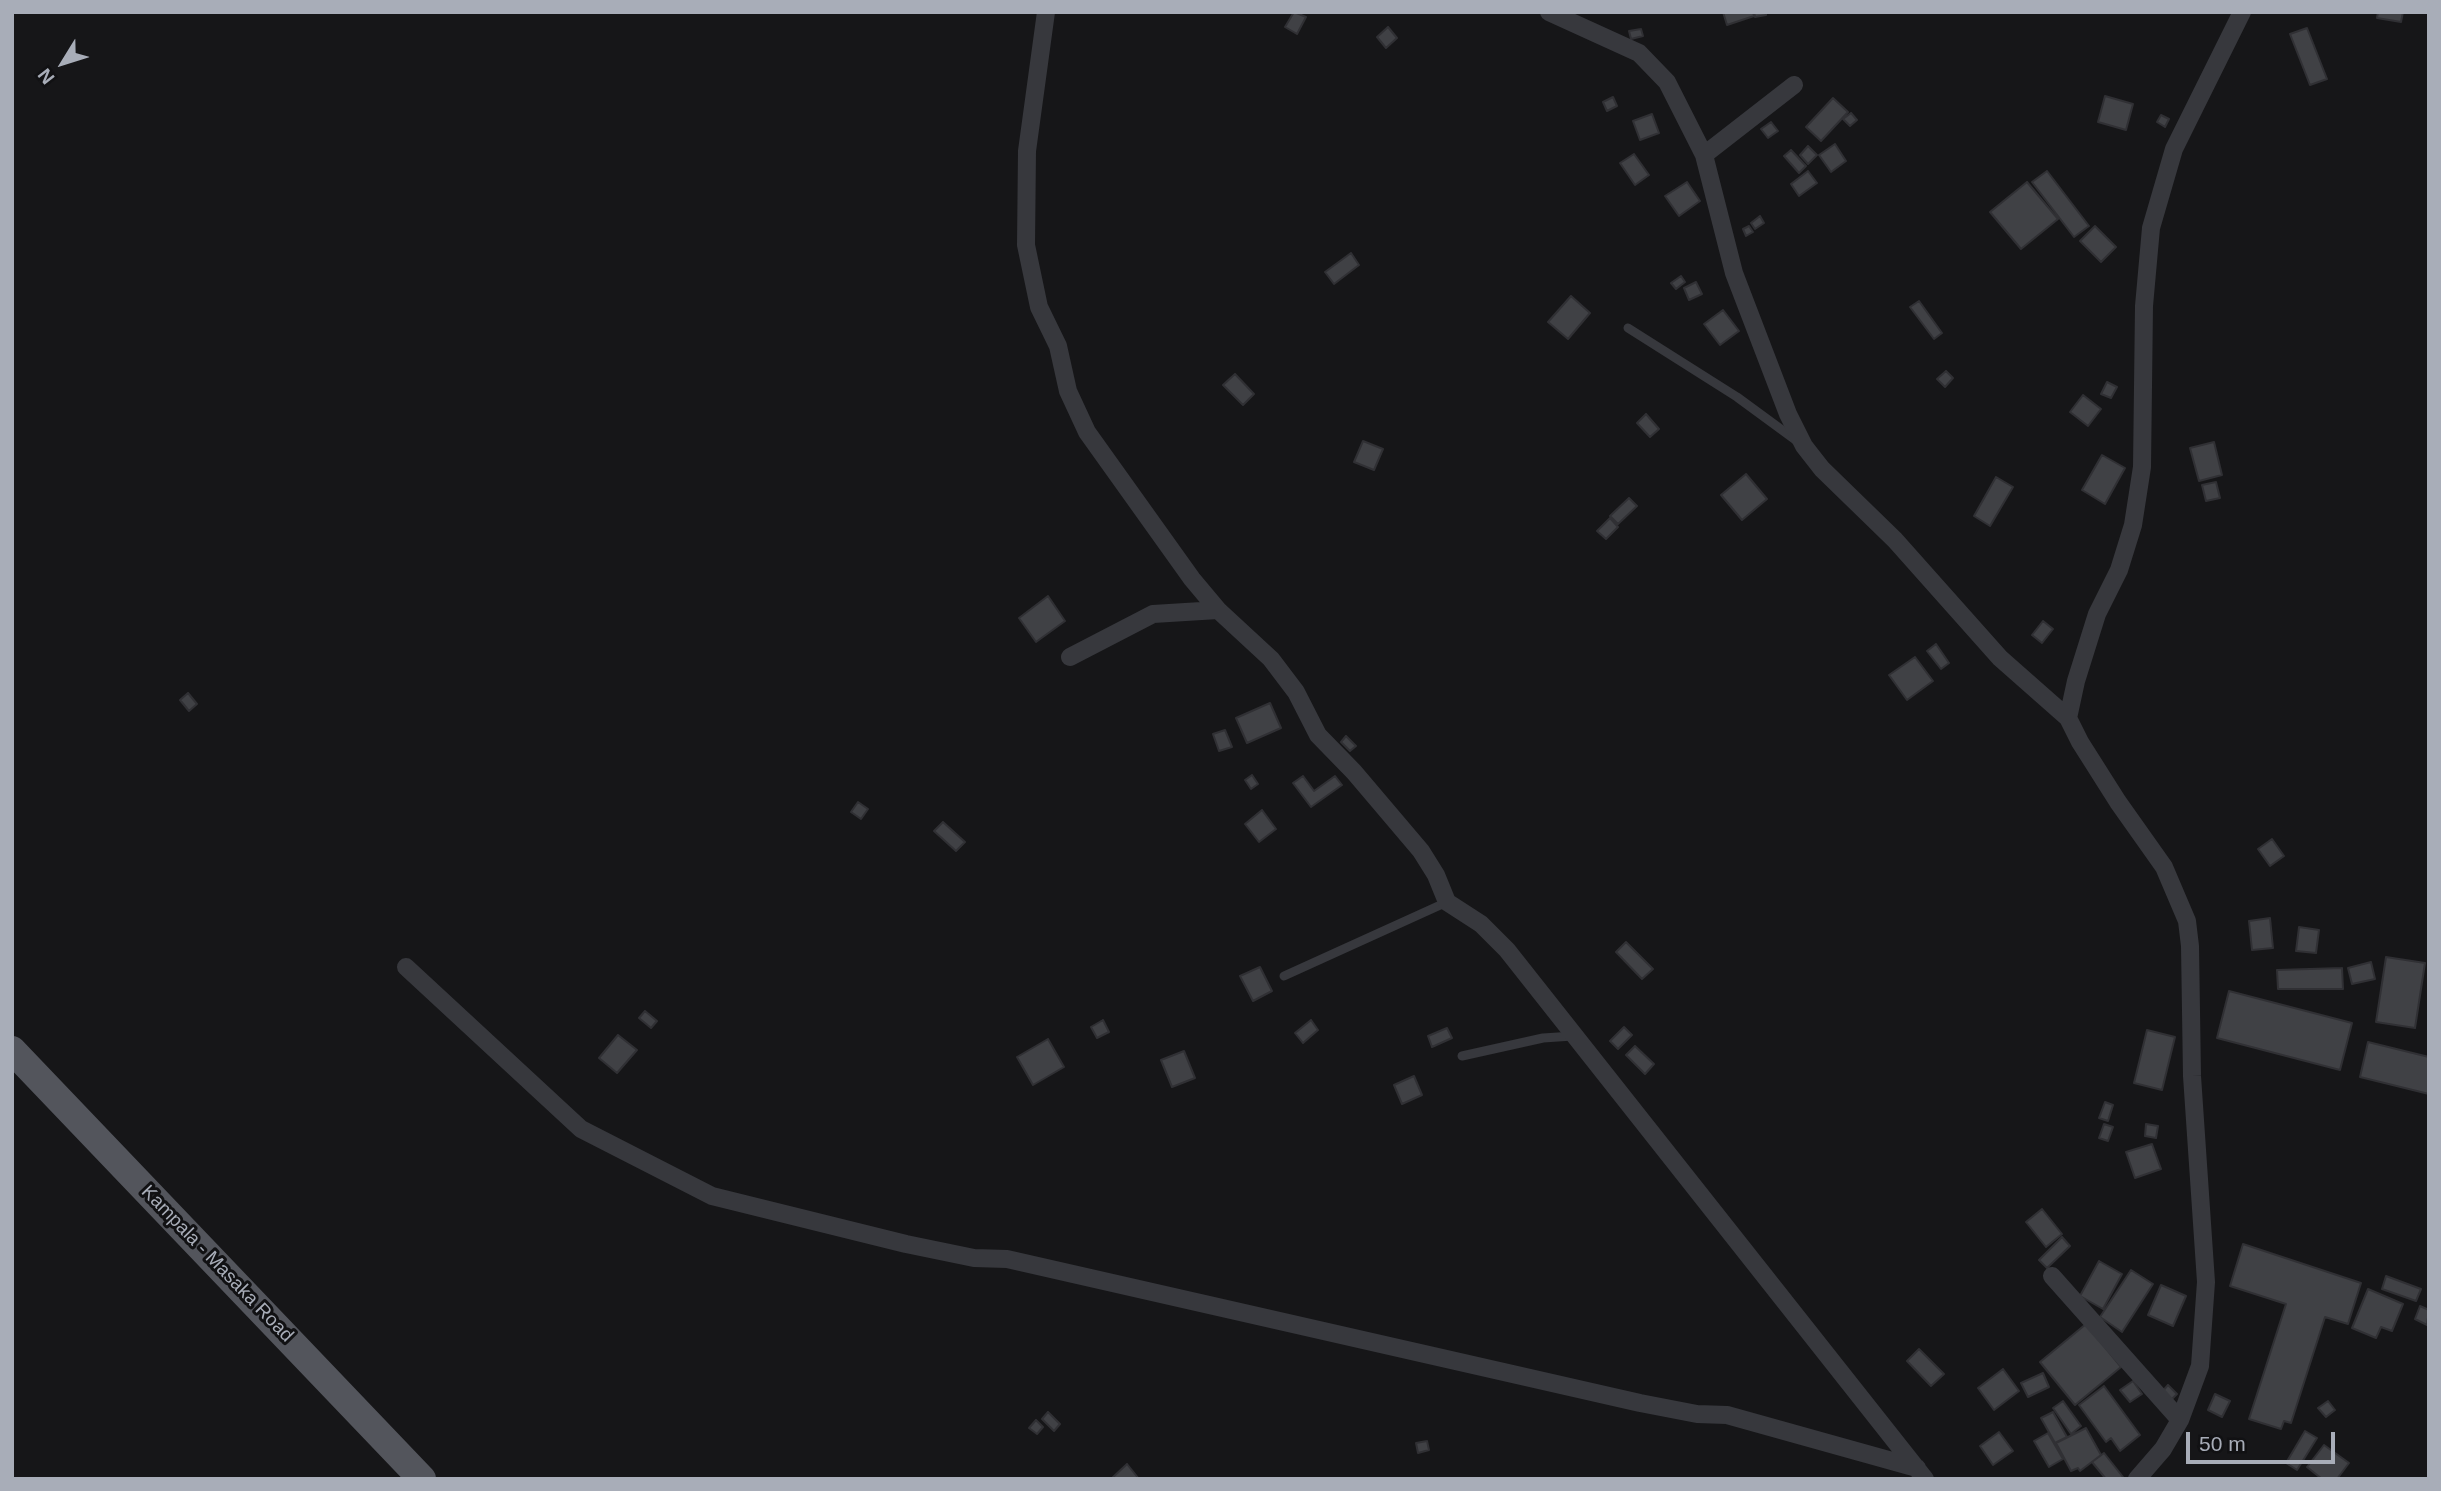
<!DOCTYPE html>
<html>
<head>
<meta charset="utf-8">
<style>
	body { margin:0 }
	#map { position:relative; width:2441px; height:1491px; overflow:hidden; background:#161618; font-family:Arial,sans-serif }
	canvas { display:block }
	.frame { position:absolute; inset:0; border:14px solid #a8adb8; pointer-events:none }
	.north { position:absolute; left:28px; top:28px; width:70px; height:70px; -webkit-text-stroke:5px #111113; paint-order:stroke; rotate:232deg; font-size:19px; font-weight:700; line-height:28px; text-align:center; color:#a8adb8 }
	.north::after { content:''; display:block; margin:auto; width:24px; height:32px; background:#a8adb8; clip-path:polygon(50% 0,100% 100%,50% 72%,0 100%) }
	.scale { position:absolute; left:2186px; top:1432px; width:149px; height:32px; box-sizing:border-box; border:4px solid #a8adb8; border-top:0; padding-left:9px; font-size:21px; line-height:24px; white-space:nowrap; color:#a8adb8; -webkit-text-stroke:5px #111113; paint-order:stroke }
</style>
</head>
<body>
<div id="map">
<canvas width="2441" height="1491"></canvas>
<div class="frame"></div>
<div class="north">N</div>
<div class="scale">50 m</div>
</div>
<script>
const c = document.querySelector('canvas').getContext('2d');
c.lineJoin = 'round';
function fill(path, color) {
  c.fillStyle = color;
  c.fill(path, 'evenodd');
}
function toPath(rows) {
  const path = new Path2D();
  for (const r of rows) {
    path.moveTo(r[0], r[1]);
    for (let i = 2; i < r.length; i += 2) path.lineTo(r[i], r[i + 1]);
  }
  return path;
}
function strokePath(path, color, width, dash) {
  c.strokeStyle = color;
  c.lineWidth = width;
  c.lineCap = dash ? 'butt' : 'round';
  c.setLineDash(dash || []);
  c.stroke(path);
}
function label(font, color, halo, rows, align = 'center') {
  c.font = font + ' Arial,sans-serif';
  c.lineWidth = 6;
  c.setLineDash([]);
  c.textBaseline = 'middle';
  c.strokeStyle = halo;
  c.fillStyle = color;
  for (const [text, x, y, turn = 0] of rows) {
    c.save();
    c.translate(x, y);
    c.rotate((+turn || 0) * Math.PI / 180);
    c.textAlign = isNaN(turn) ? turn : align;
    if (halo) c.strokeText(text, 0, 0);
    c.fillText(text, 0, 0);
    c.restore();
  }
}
const building = toPath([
	[1294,12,1306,17,1297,34,1285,27,1294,12],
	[1723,12,1753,12,1754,16,1727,25,1723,12],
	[1754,12,1766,12,1766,15,1755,17,1754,12],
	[2378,12,2403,12,2401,22,2377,18,2378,12],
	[1388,27,1397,38,1386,48,1377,37,1388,27],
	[2307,28,2327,79,2310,85,2290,34,2307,28],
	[1641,29,1643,36,1631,39,1629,31,1641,29],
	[2105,96,2133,104,2126,130,2098,122,2105,96],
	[1613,97,1617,106,1607,111,1603,102,1613,97],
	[1833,98,1848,112,1821,141,1806,127,1833,98],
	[1851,113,1857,120,1850,126,1843,119,1851,113],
	[1652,114,1659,133,1640,140,1633,121,1652,114],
	[2161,115,2169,119,2165,127,2157,122,2161,115],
	[1771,122,1778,131,1768,138,1761,129,1771,122],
	[1835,144,1846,161,1831,172,1819,155,1835,144],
	[1808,146,1817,155,1808,164,1800,155,1808,146],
	[1791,150,1806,166,1799,173,1784,156,1791,150],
	[1634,154,1649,175,1635,185,1620,163,1634,154],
	[1808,171,1817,183,1799,196,1791,184,1808,171],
	[2047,171,2089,226,2074,237,2032,182,2047,171],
	[1687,182,1700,201,1679,216,1665,196,1687,182],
	[2027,182,2058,219,2021,249,1990,212,2027,182],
	[1760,216,1764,223,1755,229,1751,223,1760,216],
	[1749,226,1753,232,1746,236,1743,229,1749,226],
	[2095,226,2116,247,2101,262,2080,241,2095,226],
	[1351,253,1359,265,1334,284,1325,272,1351,253],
	[1681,276,1685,282,1676,289,1671,283,1681,276],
	[1696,282,1702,294,1689,300,1684,288,1696,282],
	[1571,296,1590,313,1568,339,1548,322,1571,296],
	[1919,301,1942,333,1934,339,1910,307,1919,301],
	[1723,310,1739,331,1720,345,1704,324,1723,310],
	[1946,371,1953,378,1945,387,1937,379,1946,371],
	[1235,374,1254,394,1243,405,1223,385,1235,374],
	[2107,382,2117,387,2111,398,2101,394,2107,382],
	[2083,395,2101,409,2088,426,2070,412,2083,395],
	[1646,414,1659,429,1650,437,1637,423,1646,414],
	[1363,441,1383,449,1374,470,1354,462,1363,441],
	[2214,442,2222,475,2199,481,2190,448,2214,442],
	[2102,455,2125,468,2105,504,2082,490,2102,455],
	[1746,474,1767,499,1742,520,1721,495,1746,474],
	[1996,477,2013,487,1990,526,1974,516,1996,477],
	[2216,482,2220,498,2206,501,2202,485,2216,482],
	[1629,498,1637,506,1618,524,1610,516,1629,498],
	[1610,518,1618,527,1606,539,1597,531,1610,518],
	[1048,596,1065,621,1036,642,1019,618,1048,596],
	[2043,621,2053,629,2042,643,2032,635,2043,621],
	[1936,644,1949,663,1941,669,1927,651,1936,644],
	[1915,657,1933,681,1907,700,1889,675,1915,657],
	[188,693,197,704,189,711,180,700,188,693],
	[1270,703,1281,728,1247,743,1236,718,1270,703],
	[1225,730,1232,747,1219,751,1213,734,1225,730],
	[1346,736,1356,746,1350,751,1341,742,1346,736],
	[1252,775,1258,784,1251,789,1245,780,1252,775],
	[1303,776,1314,791,1335,776,1342,785,1311,807,1293,783,1303,776],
	[858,802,868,809,861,819,851,812,858,802],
	[1262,810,1276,829,1259,842,1245,824,1262,810],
	[943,822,965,842,956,851,934,831,943,822],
	[2272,839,2284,856,2270,866,2258,849,2272,839],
	[2270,918,2273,948,2252,950,2249,921,2270,918],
	[2299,927,2319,930,2316,953,2296,951,2299,927],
	[1626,942,1653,969,1642,979,1616,952,1626,942],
	[2386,957,2425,963,2415,1028,2376,1022,2386,957],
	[2371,962,2375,979,2352,984,2348,968,2371,962],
	[1260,967,1272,991,1253,1001,1240,976,1260,967],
	[2342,968,2343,989,2278,989,2277,970,2342,968],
	[2229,991,2352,1023,2340,1070,2217,1038,2229,991],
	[645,1011,657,1021,651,1028,639,1018,645,1011],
	[1103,1020,1109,1032,1097,1038,1091,1027,1103,1020],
	[1311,1020,1318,1030,1303,1043,1295,1033,1311,1020],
	[1624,1027,1632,1035,1618,1049,1610,1041,1624,1027],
	[1447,1028,1452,1038,1432,1047,1428,1036,1447,1028],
	[2147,1030,2175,1037,2162,1090,2134,1083,2147,1030],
	[618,1035,637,1050,617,1073,599,1058,618,1035],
	[1048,1039,1064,1067,1033,1085,1017,1057,1048,1039],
	[2368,1042,2429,1057,2429,1094,2360,1077,2368,1042],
	[1635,1046,1654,1064,1645,1074,1626,1055,1635,1046],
	[1184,1051,1195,1078,1172,1087,1161,1060,1184,1051],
	[1414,1076,1422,1095,1402,1104,1394,1085,1414,1076],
	[2105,1102,2113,1105,2108,1121,2099,1118,2105,1102],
	[2104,1124,2113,1127,2108,1141,2099,1138,2104,1124],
	[2146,1124,2158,1126,2156,1138,2145,1136,2146,1124],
	[2152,1144,2161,1169,2135,1178,2126,1152,2152,1144],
	[2042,1209,2062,1234,2046,1247,2026,1222,2042,1209],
	[2062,1237,2070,1246,2047,1268,2039,1260,2062,1237],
	[2243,1244,2361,1283,2348,1324,2325,1317,2291,1423,2284,1421,2281,1429,2249,1419,2286,1304,2230,1286,2243,1244],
	[2099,1261,2122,1274,2103,1309,2080,1296,2099,1261],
	[2131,1270,2153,1284,2122,1332,2100,1317,2131,1270],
	[2386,1276,2421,1289,2416,1301,2382,1289,2386,1276],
	[2161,1285,2186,1296,2173,1326,2148,1315,2161,1285],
	[2368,1289,2403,1304,2392,1331,2381,1327,2376,1338,2352,1328,2368,1289],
	[2420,1306,2429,1310,2427,1325,2415,1319,2420,1306],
	[2086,1324,2121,1367,2075,1405,2040,1362,2086,1324],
	[1919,1349,1944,1374,1931,1386,1907,1361,1919,1349],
	[2003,1369,2019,1391,1994,1410,1978,1388,2003,1369],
	[2043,1373,2049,1387,2028,1397,2021,1383,2043,1373],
	[2133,1381,2142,1394,2130,1402,2120,1390,2133,1381],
	[2168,1385,2177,1394,2169,1402,2161,1393,2168,1385],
	[2104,1386,2140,1435,2120,1451,2111,1438,2106,1442,2079,1405,2104,1386],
	[2215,1394,2230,1401,2222,1417,2208,1410,2215,1394],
	[2063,1401,2081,1426,2071,1434,2053,1408,2063,1401],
	[2328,1401,2335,1410,2326,1417,2318,1408,2328,1401],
	[1048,1412,1060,1424,1054,1431,1042,1419,1048,1412],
	[2053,1412,2067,1437,2055,1443,2041,1418,2053,1412],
	[1036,1420,1043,1427,1037,1434,1029,1428,1036,1420],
	[2086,1428,2101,1455,2080,1471,2078,1468,2071,1471,2056,1443,2086,1428],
	[2305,1431,2317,1438,2297,1470,2286,1463,2305,1431],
	[1999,1432,2013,1451,1993,1465,1980,1446,1999,1432],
	[2048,1433,2063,1459,2049,1467,2034,1441,2048,1433],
	[1427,1441,1429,1450,1418,1453,1416,1443,1427,1441],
	[2324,1445,2349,1463,2337,1479,2322,1479,2307,1467,2324,1445],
	[2104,1453,2123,1477,2121,1479,2106,1479,2092,1462,2104,1453],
	[1127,1464,1139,1479,1111,1479,1127,1464]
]);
fill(building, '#404145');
strokePath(building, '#303034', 2);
strokePath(toPath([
	[1628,328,1737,397,1797,441],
	[1284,976,1447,902],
	[1462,1056,1543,1038,1573,1036]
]), '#37383d', 9);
strokePath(toPath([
	[1046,12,1027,151,1026,245,1039,307,1058,346,1068,391,1087,432,1192,579,1218,610,1271,659,1296,692,1318,735,1354,772,1421,851,1436,875,1447,902,1481,924,1507,950,1925,1479],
	[1549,12,1639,53,1667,82,1704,155,1734,273,1788,414,1804,446,1822,469,1895,540,2000,658,2068,718],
	[1704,155,1794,85],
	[1070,657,1153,614,1218,610],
	[406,967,581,1129,712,1196,906,1244,974,1258,1007,1259,1640,1403,1697,1414,1727,1415,1917,1468],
	[2052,1276,2180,1420],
	[2137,1479,2163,1449,2180,1420,2200,1366,2206,1282,2192,1076,2190,946,2187,921,2164,867,2118,802,2080,742,2068,718,2076,681,2097,614,2119,570,2133,525,2142,467,2144,306,2151,228,2174,149,2242,12]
]), '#37383d', 18);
strokePath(toPath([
	[12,1050,422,1479]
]), '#53555c', 28);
label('19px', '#a8adb8', '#111113', [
	["Kampala - Masaka Road",217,1264,46]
]);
</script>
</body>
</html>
